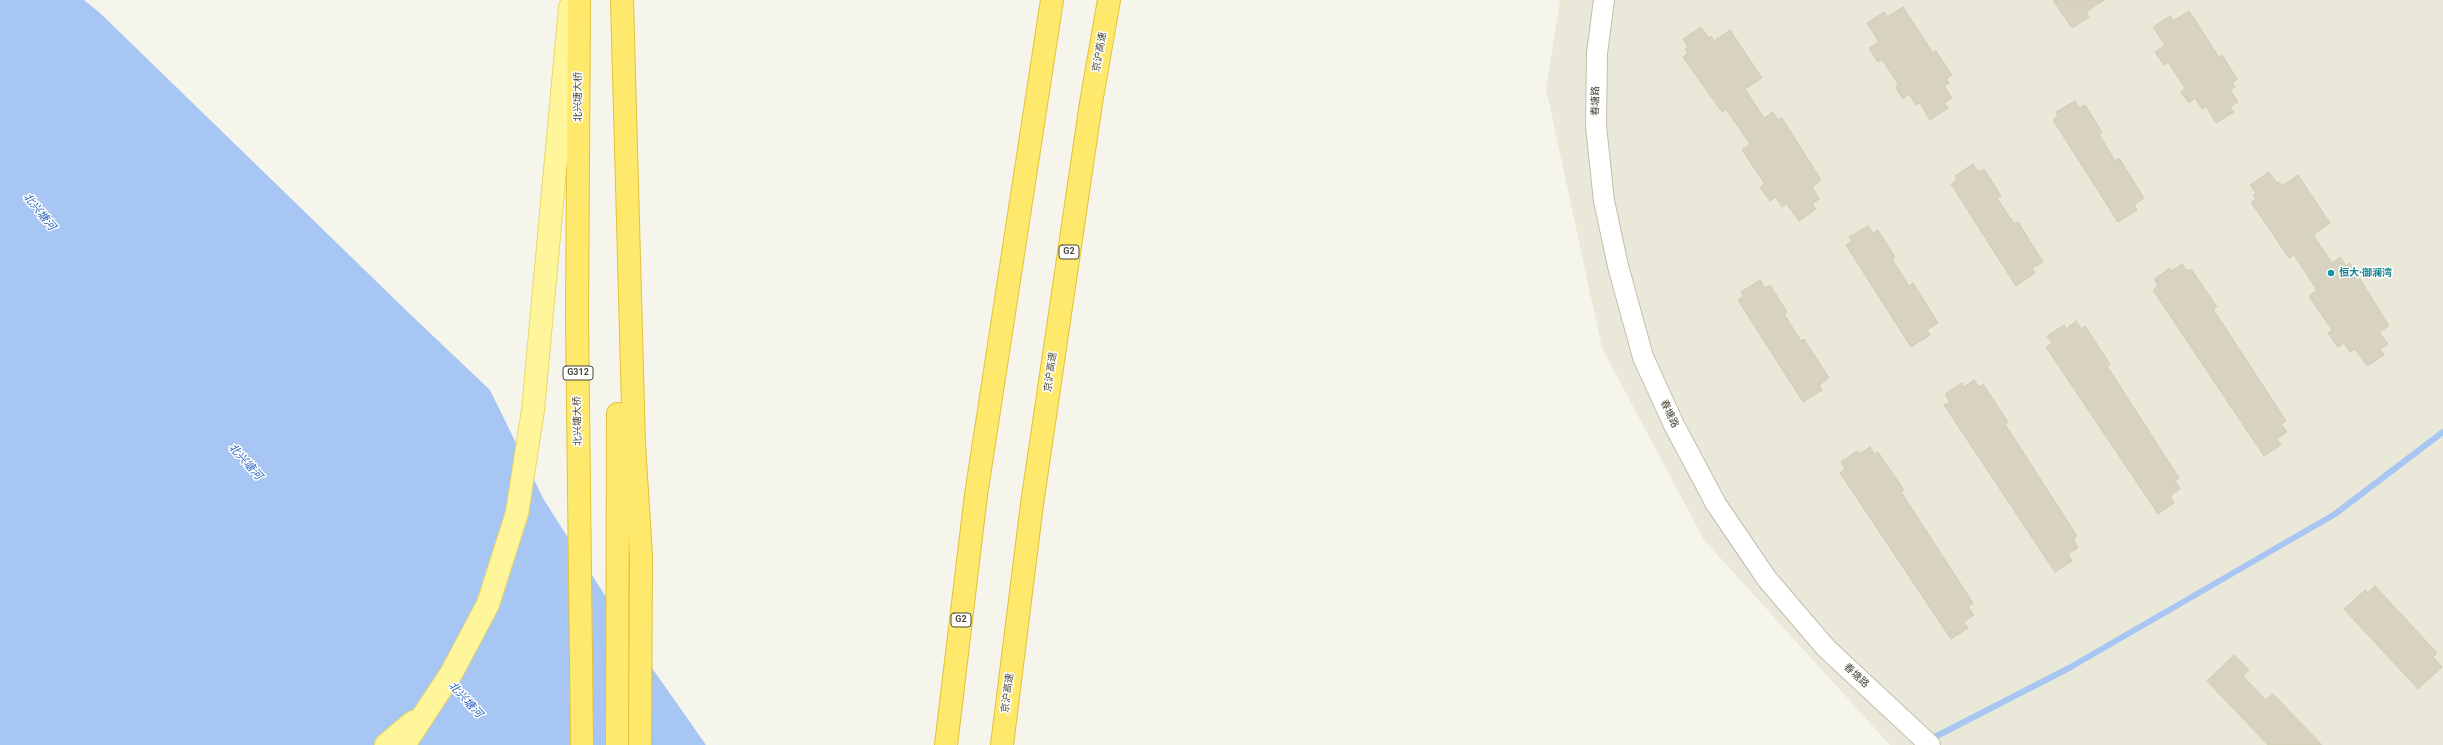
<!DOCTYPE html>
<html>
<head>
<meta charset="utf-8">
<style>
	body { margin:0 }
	canvas { display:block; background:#f6f5eb }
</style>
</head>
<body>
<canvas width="2443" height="745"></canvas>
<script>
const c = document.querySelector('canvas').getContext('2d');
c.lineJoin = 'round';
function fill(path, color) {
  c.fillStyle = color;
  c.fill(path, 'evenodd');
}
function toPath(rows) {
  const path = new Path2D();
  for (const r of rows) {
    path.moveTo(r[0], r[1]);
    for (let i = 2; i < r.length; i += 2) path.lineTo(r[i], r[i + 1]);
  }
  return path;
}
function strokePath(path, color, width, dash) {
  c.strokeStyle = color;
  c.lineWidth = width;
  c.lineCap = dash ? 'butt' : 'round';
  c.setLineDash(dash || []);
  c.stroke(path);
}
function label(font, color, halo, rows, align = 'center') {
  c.font = font + ' Roboto,"Noto Sans SC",sans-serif';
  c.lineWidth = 3;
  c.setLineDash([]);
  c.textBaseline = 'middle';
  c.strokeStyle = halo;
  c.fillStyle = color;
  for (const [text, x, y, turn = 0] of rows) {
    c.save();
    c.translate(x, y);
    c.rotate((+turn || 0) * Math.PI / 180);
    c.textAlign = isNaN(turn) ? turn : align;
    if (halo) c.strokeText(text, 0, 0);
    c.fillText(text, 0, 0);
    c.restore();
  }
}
fill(toPath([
	[1560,0,2443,0,2443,745,1890,745,1704,540,1602,348,1546,89]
]), '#eae8d9');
fill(toPath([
	[0,0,84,0,100,13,412,316,490,390,544,500,645,658,706,745,0,745]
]), '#a7c6f3');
strokePath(toPath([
	[1929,740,2069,668,2335,514,2443,432]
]), '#a7c6f3', 6);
const building = toPath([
	[2053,0,2104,0,2086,12,2089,17,2072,28,2053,0],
	[1903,7,1933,53,1936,51,1952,75,1946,79,1949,83,1944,86,1952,98,1944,103,1948,108,1930,120,1920,103,1916,105,1909,94,1903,99,1896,88,1898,84,1882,59,1878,62,1869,48,1879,42,1867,23,1884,12,1887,17,1903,7],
	[2189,11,2219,57,2222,55,2237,79,2232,83,2235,87,2230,90,2238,102,2230,107,2234,112,2216,123,2206,107,2202,109,2195,98,2189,103,2181,92,2185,88,2168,62,2164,65,2155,52,2165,45,2153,27,2170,16,2173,21,2189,11],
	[1701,27,1709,38,1711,36,1714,41,1730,30,1762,78,1745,89,1764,118,1773,112,1778,120,1782,118,1821,180,1812,187,1819,199,1812,204,1816,209,1799,221,1787,204,1782,207,1776,197,1770,201,1760,187,1765,184,1742,150,1750,144,1726,109,1722,112,1683,57,1688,54,1685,49,1688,47,1683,39,1701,27],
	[2075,101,2079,108,2085,105,2102,132,2099,134,2115,161,2119,158,2144,198,2134,205,2137,210,2118,222,2053,120,2058,116,2056,112,2075,101],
	[1973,164,1978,172,1984,169,2001,196,1997,198,2014,224,2018,222,2043,262,2032,268,2035,273,2016,286,1951,184,1957,180,1955,176,1973,164],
	[2269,172,2277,183,2279,182,2282,186,2298,175,2330,223,2313,235,2332,263,2340,257,2346,266,2350,263,2389,326,2379,332,2388,344,2380,349,2384,355,2367,366,2355,349,2350,352,2344,343,2338,347,2328,333,2332,330,2309,296,2317,290,2294,255,2289,258,2251,202,2256,199,2253,195,2256,193,2250,185,2269,172],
	[1868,226,1873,233,1878,230,1895,257,1892,259,1909,286,1913,283,1938,323,1927,330,1930,335,1911,347,1846,245,1852,241,1849,237,1868,226],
	[2182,264,2187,271,2191,269,2217,307,2213,309,2286,421,2281,424,2287,432,2276,439,2281,445,2264,456,2153,290,2158,286,2154,279,2170,268,2172,271,2182,264],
	[1760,280,1765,288,1770,285,1787,312,1784,314,1801,341,1804,339,1829,378,1819,385,1822,390,1803,402,1738,300,1744,296,1741,292,1760,280],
	[2076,321,2081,329,2085,326,2110,364,2107,366,2179,478,2175,481,2180,489,2170,496,2174,503,2158,514,2046,347,2052,344,2047,336,2064,325,2066,329,2076,321],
	[1974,380,1979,387,1983,384,2008,422,2005,424,2077,536,2073,539,2078,548,2068,554,2072,561,2055,572,1944,405,1950,402,1945,394,1962,383,1964,387,1974,380],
	[1870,447,1875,454,1878,452,1904,490,1901,492,1973,603,1968,607,1974,615,1964,622,1968,628,1951,639,1840,473,1845,469,1841,462,1857,451,1859,454,1870,447],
	[2375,586,2437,653,2433,657,2442,667,2418,689,2344,609,2365,590,2368,593,2375,586],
	[2234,655,2249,670,2243,676,2266,700,2273,694,2322,745,2268,745,2207,681,2234,655]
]);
fill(building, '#d8d3c0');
strokePath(building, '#d3ccb3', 1);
const minor = toPath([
	[1604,0,1597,53,1596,126,1604,201,1618,266,1643,357,1674,425,1716,504,1767,579,1826,648,1930,745]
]);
const major = toPath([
	[386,745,413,722],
	[404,745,452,672,488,604,517,513,533,410,570,7]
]);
const highway = toPath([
	[579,0,577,318,582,745],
	[622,0,634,444,641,556,640,745],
	[617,745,618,414],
	[946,745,976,495,1052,0],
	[1002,745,1032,504,1091,103,1109,0]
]);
strokePath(minor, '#c2bfad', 22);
strokePath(major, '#e8d868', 24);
strokePath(highway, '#e2c239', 24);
strokePath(minor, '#fff', 20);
strokePath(major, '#fff59b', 22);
strokePath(highway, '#ffe96d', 22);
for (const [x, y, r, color] of [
	[2331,273,4,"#0f9aa8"]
]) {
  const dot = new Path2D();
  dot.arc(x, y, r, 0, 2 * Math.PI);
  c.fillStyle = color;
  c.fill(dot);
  strokePath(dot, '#fff', 1.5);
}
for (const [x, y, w] of [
	[1069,252,20],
	[578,373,30],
	[961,620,20]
]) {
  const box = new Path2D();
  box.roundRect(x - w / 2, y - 7, w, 14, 3);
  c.fillStyle = '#fff';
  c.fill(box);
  strokePath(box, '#4b4738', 1);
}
label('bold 9px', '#4b4738', null, [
	["G2",1069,252],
	["G312",578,373],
	["G2",961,620]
]);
label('10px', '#4b4738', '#fff', [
	["京沪高速",1100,52,-80],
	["北兴塘大桥",578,97,-90],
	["春塘路",1596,101,-89],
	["京沪高速",1051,372,-82],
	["春塘路",1669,414,65],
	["北兴塘大桥",578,421,-91],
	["春塘路",1856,676,43],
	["京沪高速",1008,693,-83]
]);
label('bold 10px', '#0d838f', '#fff', [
	["恒大·御澜湾",2339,273]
], 'left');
label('italic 11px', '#2d65bb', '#fff', [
	["北兴塘河",39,212,51],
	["北兴塘河",245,462,48],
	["北兴塘河",465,700,47]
]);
</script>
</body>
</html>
